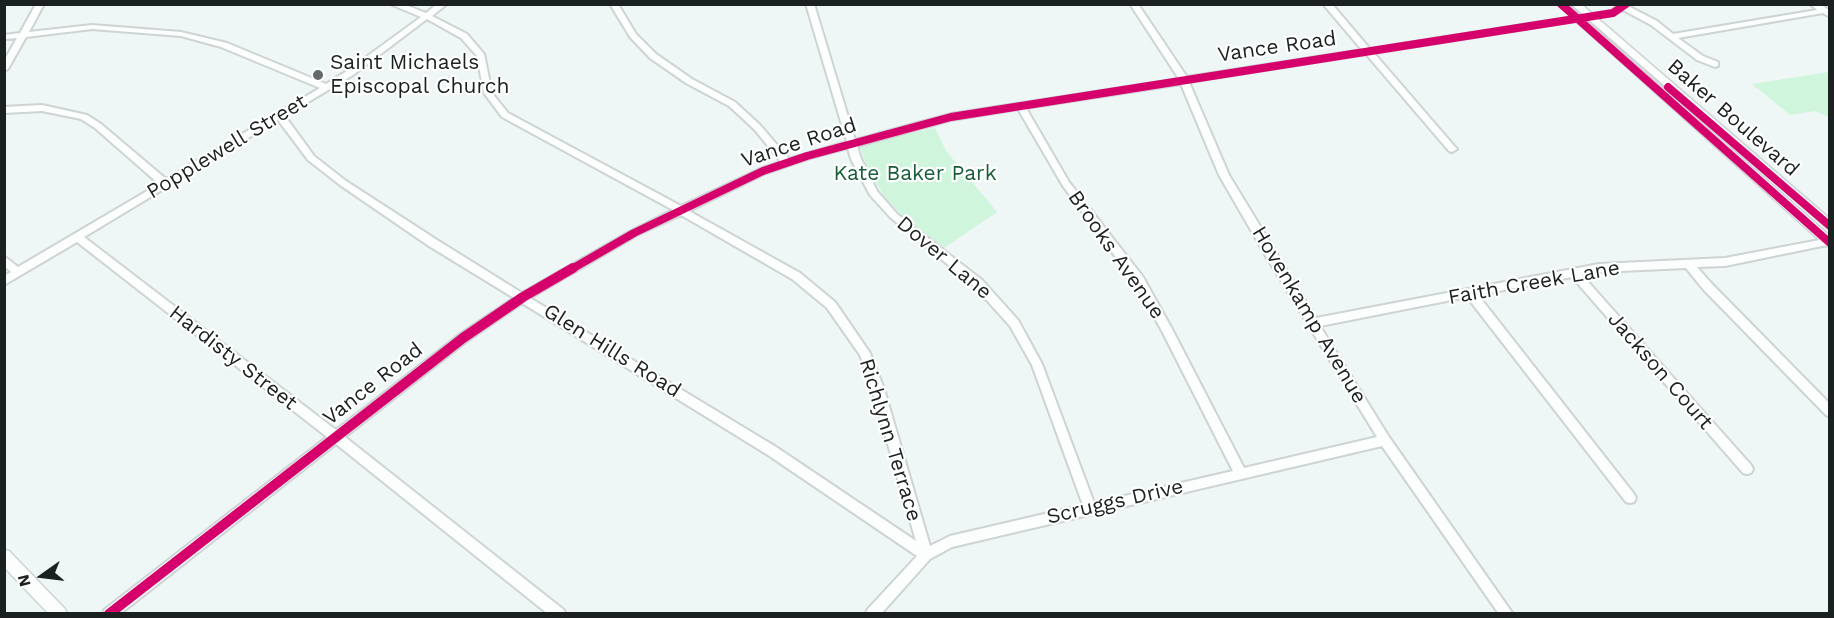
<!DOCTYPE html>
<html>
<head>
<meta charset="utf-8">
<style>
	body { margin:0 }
	#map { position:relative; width:1834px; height:618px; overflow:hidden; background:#eef6f6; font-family:"Work Sans",sans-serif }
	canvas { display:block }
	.frame { position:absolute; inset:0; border:6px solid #1b2020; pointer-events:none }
	.north { position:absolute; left:12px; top:546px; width:60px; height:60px; -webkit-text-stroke:4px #fff; paint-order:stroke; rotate:256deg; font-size:16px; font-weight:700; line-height:24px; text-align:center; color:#1b2020 }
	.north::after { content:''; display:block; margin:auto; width:21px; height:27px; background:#1b2020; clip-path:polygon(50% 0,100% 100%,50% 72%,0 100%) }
</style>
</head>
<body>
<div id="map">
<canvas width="1834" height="618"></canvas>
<div class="frame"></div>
<div class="north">N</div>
</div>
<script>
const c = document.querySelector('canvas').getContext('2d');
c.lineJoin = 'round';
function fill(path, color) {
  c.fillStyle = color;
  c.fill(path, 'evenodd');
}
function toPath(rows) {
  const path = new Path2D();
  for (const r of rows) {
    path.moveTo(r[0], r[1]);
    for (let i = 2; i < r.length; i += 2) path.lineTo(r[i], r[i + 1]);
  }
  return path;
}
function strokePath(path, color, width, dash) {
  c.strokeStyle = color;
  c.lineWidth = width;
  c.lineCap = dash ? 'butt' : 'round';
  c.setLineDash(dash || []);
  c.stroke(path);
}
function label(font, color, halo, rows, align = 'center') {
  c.font = font + ' "Work Sans",sans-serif';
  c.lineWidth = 4.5;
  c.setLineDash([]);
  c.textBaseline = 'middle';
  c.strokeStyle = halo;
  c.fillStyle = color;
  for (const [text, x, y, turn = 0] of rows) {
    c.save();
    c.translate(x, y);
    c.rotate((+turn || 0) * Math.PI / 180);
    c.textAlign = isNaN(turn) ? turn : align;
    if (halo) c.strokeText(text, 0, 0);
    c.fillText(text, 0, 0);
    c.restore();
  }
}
fill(toPath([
	[1829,72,1829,117,1815,111,1790,115,1752,84],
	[935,128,946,151,997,212,944,248,904,218,885,197,869,172,859,145]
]), '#d0f5dd');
const minor = toPath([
	[36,4,44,4,29,32,92,25,181,32,227,43,326,84,347,71,421,17,390,4,403,4,426,13,437,4,447,4,432,16,467,34,484,54,492,93,508,113,681,206,760,169,781,162,754,129,729,106,686,83,650,58,630,37,610,4,618,4,636,34,656,54,692,79,735,102,760,125,789,159,847,142,806,4,814,4,855,140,951,114,1179,79,1130,4,1138,4,1187,77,1362,50,1323,4,1332,4,1370,49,1611,11,1620,4,1630,4,1628,6,1657,21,1673,34,1817,10,1810,4,1820,4,1830,11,1830,17,1823,13,1678,38,1703,56,1718,62,1718,66,1715,67,1697,60,1651,25,1623,10,1613,15,1374,53,1455,147,1457,149,1452,152,1449,151,1366,54,1189,82,1229,175,1316,318,1599,264,1725,258,1830,238,1830,244,1827,245,1725,266,1697,267,1711,283,1830,404,1830,417,1826,415,1703,289,1686,268,1599,272,1582,275,1751,465,1753,469,1751,473,1747,474,1743,473,1572,277,1478,295,1634,494,1636,498,1634,502,1630,503,1626,502,1467,297,1320,326,1389,437,1513,614,1499,614,1382,446,952,547,930,559,881,614,866,614,867,610,917,556,768,455,522,303,467,341,345,437,564,610,565,614,548,614,336,444,120,614,103,614,104,610,327,437,77,242,4,285,4,276,11,272,4,266,4,256,18,267,159,184,95,128,81,119,42,111,4,113,4,107,42,105,87,115,101,124,166,179,320,88,221,47,181,36,92,29,26,37,8,69,4,71,4,61,17,38,4,39,4,35,20,33,36,4],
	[427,19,461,38,477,56,484,93,502,117,673,210,631,231,522,293,437,240,346,181,314,156,285,116,353,75,427,19],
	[1181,84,1219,175,1267,258,1377,437,1244,468,1172,329,1143,277,1069,182,1026,108,1181,84],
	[1018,109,1063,186,1135,283,1162,331,1233,471,1094,503,1042,364,1018,320,982,280,897,214,877,191,861,159,857,146,951,120,1018,109],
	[278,120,308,160,340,185,429,246,514,298,459,335,336,430,84,237,278,120],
	[848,148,851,159,870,195,891,218,974,286,1010,326,1032,365,1083,505,950,536,930,546,884,389,870,353,835,302,800,273,689,211,766,173,810,158,848,148],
	[681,215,792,279,827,308,860,355,872,389,916,541,776,447,530,298,637,235,681,215]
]);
const major = toPath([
	[1557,4,1567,4,1830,236,1830,247,1826,246,1557,4],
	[1571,4,1581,4,1830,219,1830,230,1571,4],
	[4,550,9,551,65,609,67,614,49,614,4,567,4,550]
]);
strokePath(minor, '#ced3d3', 4);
strokePath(major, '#ced3d3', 3);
fill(minor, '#fcfefe');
fill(major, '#fcfefe');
strokePath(toPath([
	[1561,4,1830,243],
	[1668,87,1830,226],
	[570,270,634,233,763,171,807,156,951,117,1613,13,1626,4]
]), '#d6006c', 8);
strokePath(toPath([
	[109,614,463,338,523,297,573,268]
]), '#d6006c', 10);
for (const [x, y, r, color] of [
	[318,75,6,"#656b6b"]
]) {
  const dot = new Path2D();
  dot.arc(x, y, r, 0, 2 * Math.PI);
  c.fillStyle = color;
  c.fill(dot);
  strokePath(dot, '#fff', 2);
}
label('21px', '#1b2020', '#fff', [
	["Vance Road",1277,47,-8],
	["Baker Boulevard",1733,118,41],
	["Vance Road",799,143,-18],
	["Popplewell Street",227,147,-31],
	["Brooks Avenue",1116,255,55],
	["Dover Lane",944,258,40],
	["Faith Creek Lane",1534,283,-10],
	["Hovenkamp Avenue",1309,315,59],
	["Glen Hills Road",612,351,32],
	["Hardisty Street",233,358,38],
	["Jackson Court",1660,371,49],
	["Vance Road",373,384,-38],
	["Richlynn Terrace",890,440,73],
	["Scruggs Drive",1115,502,-13]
]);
label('21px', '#1b2020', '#fff', [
	["Saint Michaels",330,63],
	["Episcopal Church",330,87]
], 'left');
label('21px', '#195e36', '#fff', [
	["Kate Baker Park",915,174]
]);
</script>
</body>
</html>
